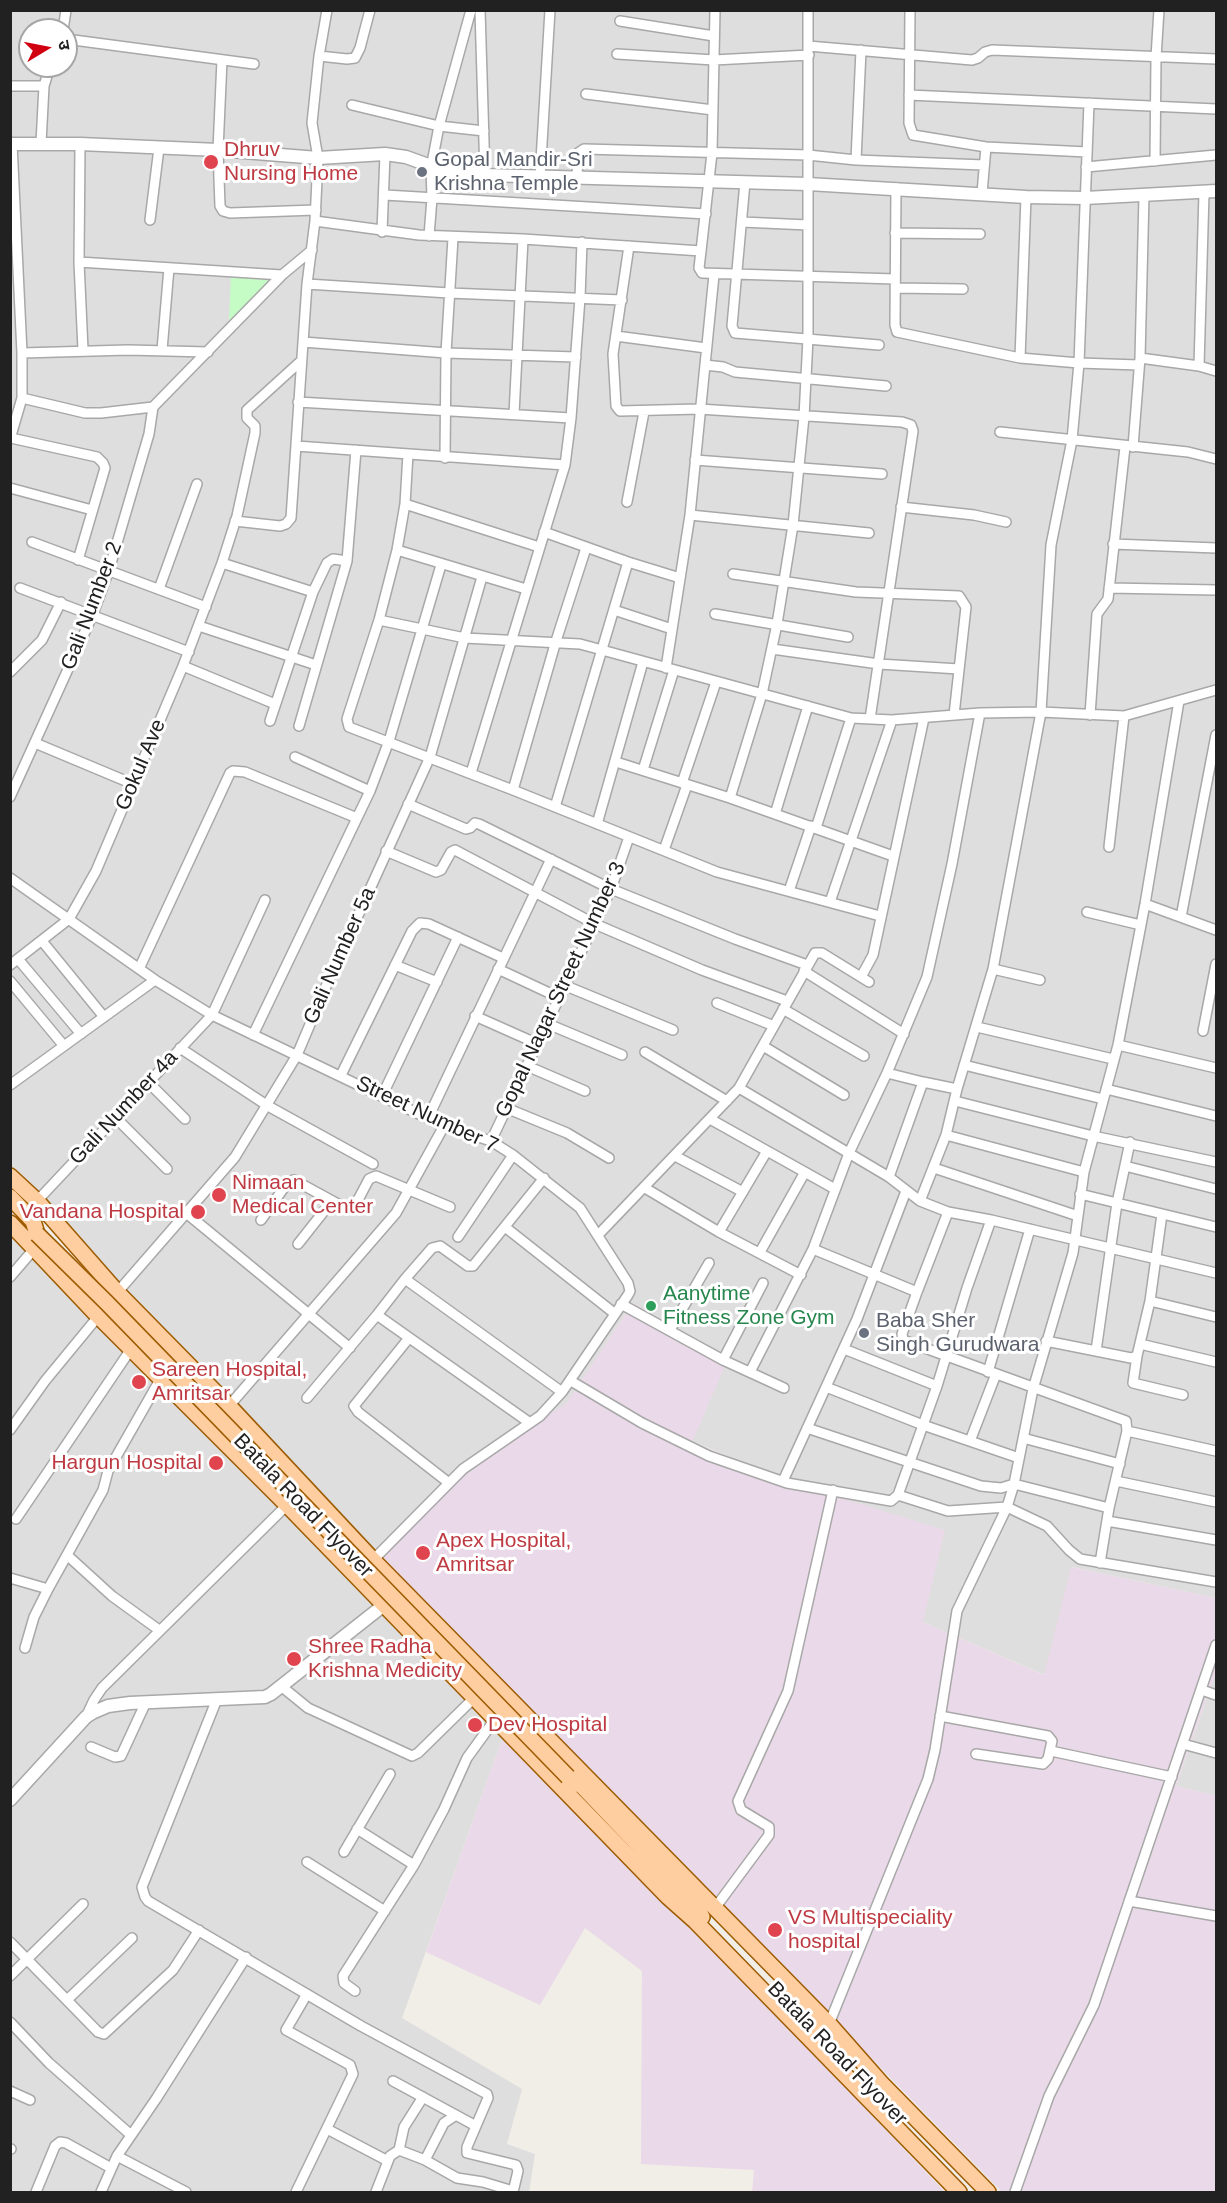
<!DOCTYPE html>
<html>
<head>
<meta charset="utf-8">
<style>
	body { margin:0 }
	#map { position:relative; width:1227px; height:2203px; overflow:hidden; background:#f1ede7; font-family:Arial,"Noto Sans Devanagari",sans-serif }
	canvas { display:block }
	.frame { position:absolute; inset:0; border:12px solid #212121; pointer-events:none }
	.north { position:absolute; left:18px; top:18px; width:60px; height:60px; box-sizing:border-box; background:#fff; border:2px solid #a6a6a6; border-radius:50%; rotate:80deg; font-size:16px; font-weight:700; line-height:24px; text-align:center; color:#212121 }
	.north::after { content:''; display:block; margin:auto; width:21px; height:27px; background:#d10011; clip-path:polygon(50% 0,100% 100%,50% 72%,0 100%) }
</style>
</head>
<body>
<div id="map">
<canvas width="1227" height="2203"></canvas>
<div class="frame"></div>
<div class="north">उ</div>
</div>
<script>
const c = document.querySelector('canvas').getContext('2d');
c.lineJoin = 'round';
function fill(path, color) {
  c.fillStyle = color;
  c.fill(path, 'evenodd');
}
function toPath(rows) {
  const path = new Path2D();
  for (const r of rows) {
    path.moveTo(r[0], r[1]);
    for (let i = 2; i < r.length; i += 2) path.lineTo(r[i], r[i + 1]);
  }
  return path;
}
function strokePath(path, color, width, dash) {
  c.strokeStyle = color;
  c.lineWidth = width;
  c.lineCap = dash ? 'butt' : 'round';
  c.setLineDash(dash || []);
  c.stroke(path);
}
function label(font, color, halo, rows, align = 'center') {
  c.font = font + ' Arial,sans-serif';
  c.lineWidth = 6;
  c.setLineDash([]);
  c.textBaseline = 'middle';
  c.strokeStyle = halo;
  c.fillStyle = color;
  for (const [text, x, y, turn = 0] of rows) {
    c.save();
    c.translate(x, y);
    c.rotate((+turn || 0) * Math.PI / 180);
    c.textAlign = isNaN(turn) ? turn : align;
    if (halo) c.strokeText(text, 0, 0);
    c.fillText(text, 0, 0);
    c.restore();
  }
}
fill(toPath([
	[11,11,1216,11,1216,1598,1072,1567,1045,1675,923,1622,792,1483,692,1441,633,1303,566,1405,469,1464,380,1556,11,1172],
	[30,30,66,30,66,66,30,66],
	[10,1217,504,1734,402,2018,522,2089,507,2144,535,2154,529,2192,11,2192],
	[1216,1672,1216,1796,1176,1786]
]), '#dfdede');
fill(toPath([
	[633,1303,728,1359,692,1442,792,1483,945,1530,923,1622,1044,1675,1071,1567,1216,1598,1216,1672,1176,1786,1216,1796,1216,2192,1002,2192,380,1556,469,1464,566,1404],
	[504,1734,798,2038,945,2192,752,2192,754,2170,641,2164,642,1971,585,1928,540,2005,426,1952]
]), '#ead9e8');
fill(toPath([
	[231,274,273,279,229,322]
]), '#c5fbc5');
const minor = toPath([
	[480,10,485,175],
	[715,10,712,153,701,251,699,268,702,273,895,279],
	[910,10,909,123,913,135,986,147,1087,152],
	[620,21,714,36],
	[63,30,66,10],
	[66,39,254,64],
	[808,46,972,60,978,58,985,52,992,50,1216,59],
	[617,54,714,60,809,55],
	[319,56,347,59,355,58,360,48,370,10],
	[222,60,218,150,220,206,223,211,230,213,316,210],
	[10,86,44,86],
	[586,94,713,110],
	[909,95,1216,109],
	[352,105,439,126,484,131],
	[41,143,44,86,50,66],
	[80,144,79,262,83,350],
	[856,160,861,50],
	[1155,161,1156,57,1159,10],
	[1086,167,1216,155],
	[540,177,550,10],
	[577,178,578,153,584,149,808,155,856,160,984,165],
	[745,182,732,326,735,333,879,345],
	[896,188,895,325,897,332,1020,358,1079,363,1139,365],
	[982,193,986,147],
	[385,195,706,214],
	[150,220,159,148],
	[315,221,419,235,523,239,701,251],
	[742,222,808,225],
	[382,232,385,154],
	[895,233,980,234],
	[429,236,432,198,431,168,439,126,471,10],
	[629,246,613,354,616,406,620,411,699,409,902,422,911,425,913,431,870,719],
	[79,262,282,275],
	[307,284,449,293,622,300],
	[895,288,963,289],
	[616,336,706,348],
	[303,342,446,353,576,357],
	[162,350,169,268],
	[22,353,128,350,208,352],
	[1020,358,1026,197],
	[1140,358,1199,366,1216,371],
	[705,365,723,367,735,372,886,386],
	[1199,366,1204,193],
	[22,398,85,413,101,413,153,407,282,275,312,250],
	[298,402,571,418],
	[514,414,523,239],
	[1000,432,1188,452,1216,459],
	[11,438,97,457,103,463,105,468,78,560],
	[10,439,22,398,22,353,12,144],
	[296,446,565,465],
	[1133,447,1140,358,1144,195],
	[408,454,405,504,397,550,379,620,347,719,349,727,513,790,717,872,880,916],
	[445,458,446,353,453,238],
	[695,460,882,474],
	[10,488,92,510],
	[627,502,644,412],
	[405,504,539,547],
	[901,507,974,515,1006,522],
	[690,515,869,533],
	[235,521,280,526,286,524,291,518,307,284,315,221,318,158,312,123,319,56,327,10],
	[544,532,628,562,680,578],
	[32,542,206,607],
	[1113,544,1216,548],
	[397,550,526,589],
	[222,563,313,592],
	[733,574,856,592,959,596,966,607,954,715],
	[20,588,189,652],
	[1109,588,1216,590],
	[159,589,197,484],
	[614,610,672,629],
	[715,614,848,637],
	[379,620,465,638,580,644,851,718,892,720,980,713,1041,712,1124,716,1216,690],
	[199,626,316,665],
	[772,649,879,664,959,669],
	[183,666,275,704],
	[666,668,690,515,714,275],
	[10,672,42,640,61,602],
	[1090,715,1097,614,1108,599,1125,447],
	[270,721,313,592,327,563,333,559,347,561],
	[299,726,347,561,356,450],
	[35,743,133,784],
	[295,757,370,791],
	[616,762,730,798,893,856],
	[643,770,674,670],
	[471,773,565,465,571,418,580,298,582,242],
	[682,783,716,682],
	[513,790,556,641,586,548],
	[10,797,93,614,109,570,149,434,153,407],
	[730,798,762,694,777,624,793,525,804,417,808,338,808,10],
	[408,804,466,829,470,828,475,823,479,824,611,889,735,939,807,965],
	[555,807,628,562],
	[775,814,808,706],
	[597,824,643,662],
	[816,828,851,718],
	[1109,847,1124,716],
	[664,850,687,785],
	[386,851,436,872,441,870,451,852,455,850,595,924,702,970,787,1001],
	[10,878,155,980,212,1015,444,1126,491,1141,513,1155,580,1208,628,1283,630,1291,628,1295,562,1392,540,1416,463,1469,373,1560],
	[789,891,811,826],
	[830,902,892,720],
	[1145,904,1216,930],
	[1087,912,1141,925],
	[1181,917,1216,735],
	[42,941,104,1017],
	[18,959,81,1034],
	[10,965,69,919,96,871,183,666,222,563,237,516,255,433,255,426,247,418,247,410,301,361],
	[395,965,437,982],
	[139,969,230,773,233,771,245,772,357,818],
	[498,969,560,998],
	[993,969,1040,980],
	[804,971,904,1034],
	[861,977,873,955,924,718],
	[10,981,64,1046],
	[566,986,673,1030],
	[717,1003,774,1026],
	[783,1009,864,1056],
	[475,1016,538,1044],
	[548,1024,622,1055],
	[977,1027,1113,1059],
	[1203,1031,1216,964],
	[253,1035,370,791,389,741,441,565],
	[1118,1045,1216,1068],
	[763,1046,844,1095],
	[180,1048,268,1106,373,1164],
	[645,1052,727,1101],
	[964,1065,1103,1099],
	[527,1066,585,1091],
	[887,1073,923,1082,889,1177],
	[341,1075,412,931,420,923,429,924,503,958],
	[148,1082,185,1119],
	[923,1082,957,1089],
	[10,1085,155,980],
	[739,1088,889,1177,920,1201,948,1212,917,1292,902,1334,903,1340,1126,1421,1127,1431,1109,1508,1100,1563],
	[1106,1089,1216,1116],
	[382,1096,458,937],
	[955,1101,1093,1136,1216,1162],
	[506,1108,567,1133,609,1158],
	[115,1117,167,1169],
	[428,1118,551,859],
	[710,1119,835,1189],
	[946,1135,1084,1172],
	[491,1141,611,889,629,837],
	[675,1156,743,1192],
	[1125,1166,1216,1189],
	[934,1168,1078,1216],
	[645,1188,719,1232,801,1275],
	[1080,1194,1216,1227],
	[37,1201,212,1015,265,900],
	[920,1201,946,1135,957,1089,993,969,1041,712,1051,545,1072,440,1079,363,1089,103],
	[185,1212,350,1348],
	[948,1212,991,1220,1216,1273],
	[261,1220,288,1182,294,1180,347,1209,352,1207,359,1198,369,1179,376,1176,450,1207],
	[505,1227,614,1313],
	[719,1232,767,1151],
	[598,1235,739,1088,815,953,822,953,869,982],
	[458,1237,513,1155],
	[298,1244,332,1201],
	[813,1249,917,1292],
	[760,1252,805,1172],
	[10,1277,34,1249],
	[405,1279,562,1392],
	[115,1295,235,1157,297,1055,330,977,430,757,482,577],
	[1150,1301,1216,1317],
	[621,1304,723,1360,784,1388],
	[377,1315,530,1423],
	[670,1330,709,1263],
	[409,1338,354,1406,358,1412,449,1483],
	[1046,1341,1131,1358,1137,1356,1150,1301,1162,1214],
	[1140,1344,1216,1362],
	[844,1349,937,1386],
	[1096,1351,1117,1203,1130,1142],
	[1137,1356,1133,1383,1183,1395],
	[723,1360,763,1283],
	[750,1372,813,1249,849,1153,887,1073,927,977,952,864,980,713],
	[988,1372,1030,1229],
	[571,1381,642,1423,709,1456,787,1483,891,1501,898,1495,937,1386,967,1288,991,1220],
	[826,1387,923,1425,1019,1458],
	[307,1398,377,1315,405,1279,432,1248,440,1246,468,1266,473,1266,544,1178],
	[229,1406,396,1213,444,1126],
	[807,1428,981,1486,1001,1488,1014,1484,1109,1508],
	[10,1430,45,1381,101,1313],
	[1127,1431,1216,1451],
	[1023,1438,1120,1464],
	[970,1441,996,1374],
	[783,1481,857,1319,906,1191],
	[1116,1481,1216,1502],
	[898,1495,948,1511,1007,1507,1047,1526,1069,1550,1080,1559,1216,1582],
	[16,1519,131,1349],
	[1107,1521,1216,1540],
	[67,1555,112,1596,159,1630],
	[10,1578,48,1589,103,1490,108,1471,161,1378],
	[25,1648,34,1617,48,1589],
	[281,1686,308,1708,412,1756,418,1753,475,1697],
	[1202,1690,1216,1695],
	[217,1699,142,1887,145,1897,148,1901,361,2026,487,2094,488,2098,467,2147,467,2153,516,2165,518,2171,513,2192],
	[940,1716,1048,1736,1052,1741,1048,1759,1043,1764,976,1754],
	[86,1717,94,1700,102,1688,287,1505],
	[1183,1744,1216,1753],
	[91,1747,115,1757,121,1756,146,1702],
	[1051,1751,1172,1777],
	[357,1829,414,1865],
	[344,1852,390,1774],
	[307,1862,385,1911],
	[1129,1901,1216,1916],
	[715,1908,769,1835,769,1827,741,1810,738,1801,788,1691,833,1490],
	[10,1942,98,2032,104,2034,173,1970,199,1930],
	[10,1976,83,1904],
	[355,1991,344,1983,343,1976,414,1865,444,1809,467,1758,496,1718],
	[67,2000,132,1938],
	[10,2022,49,2063,131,2135],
	[829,2024,928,1779,935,1750,957,1611,1007,1507,1014,1484,1033,1389,1073,1253,1084,1172,1118,1045,1145,904,1179,701],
	[393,2081,476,2126],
	[10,2091,30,2100],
	[327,2129,388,2161],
	[10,2149,11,2149],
	[399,2150,404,2127,423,2097],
	[117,2156,186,2192],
	[425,2160,444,2123,456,2115],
	[36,2192,55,2146,60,2142,66,2143,111,2168],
	[101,2192,117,2156,156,2099,246,1957],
	[296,2192,353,2074,350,2065,286,2030,307,1994],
	[376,2192,390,2156,399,2150,425,2160,457,2178,483,2182,513,2191],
	[1015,2192,1049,2096,1094,2005,1216,1645]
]);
const tertiary = toPath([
	[10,144,80,144,218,150,318,158,385,154,406,157,442,170,485,175,808,184,1026,197,1085,198,1216,191],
	[10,1800,86,1717,94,1712,108,1706,130,1703,265,1697,271,1694,389,1601]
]);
const primary = toPath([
	[10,1176,37,1201,117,1292,229,1406,373,1560,829,2024,881,2083,988,2192],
	[10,1197,33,1221,37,1234],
	[10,1223,98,1316,287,1505,668,1897,695,1921,959,2192],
	[568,1777,583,1787,694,1903,702,1917],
	[794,2008,842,2057]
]);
strokePath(minor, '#a8a8a8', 12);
strokePath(tertiary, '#a8a8a8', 15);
strokePath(primary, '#9d5c00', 18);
strokePath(minor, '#fff', 9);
strokePath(tertiary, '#fff', 12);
strokePath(primary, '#fecda0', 15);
const primaryBridge = toPath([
	[37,1234,106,1302,568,1777]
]);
strokePath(primaryBridge, '#9d5c00', 18, []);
strokePath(primaryBridge, '#fecda0', 15);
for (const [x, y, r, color] of [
	[211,162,8,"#e0444e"],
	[422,172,6,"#6b7280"],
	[219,1195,8,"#e0444e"],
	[198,1212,8,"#e0444e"],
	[651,1306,6,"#2e9e5b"],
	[864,1333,6,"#6b7280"],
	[139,1382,8,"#e0444e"],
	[216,1463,8,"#e0444e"],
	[423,1553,8,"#e0444e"],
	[294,1659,8,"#e0444e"],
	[475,1725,8,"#e0444e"],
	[775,1930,8,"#e0444e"]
]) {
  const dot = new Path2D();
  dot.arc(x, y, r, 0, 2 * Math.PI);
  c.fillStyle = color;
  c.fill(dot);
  strokePath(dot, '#fff', 2);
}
label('21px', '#be3a42', '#fff', [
	["Dhruv",224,150],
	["Nursing Home",224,174],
	["Nimaan",232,1183],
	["Medical Center",232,1207],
	["Vandana Hospital",184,1212,"right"],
	["Sareen Hospital,",152,1370],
	["Amritsar",152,1394],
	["Hargun Hospital",202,1463,"right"],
	["Apex Hospital,",436,1541],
	["Amritsar",436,1565],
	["Shree Radha",308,1647],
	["Krishna Medicity",308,1671],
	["Dev Hospital",488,1725],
	["VS Multispeciality",788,1918],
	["hospital",788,1942]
], 'left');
label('21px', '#5b616d', '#fff', [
	["Gopal Mandir-Sri",434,160],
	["Krishna Temple",434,184],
	["Baba Sher",876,1321],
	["Singh Gurudwara",876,1345]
], 'left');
label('21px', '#212121', '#fff', [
	["Gali Number 2",92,606,-69],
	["Gokul Ave",141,765,-67],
	["Gali Number 5a",340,956,-66],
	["Gopal Nagar Street Number 3",561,990,-65],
	["Gali Number 4a",124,1108,-47],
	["Street Number 7",427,1115,25],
	["Batala Road Flyover",303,1506,46],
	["Batala Road Flyover",837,2054,46]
]);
label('21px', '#27864d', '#fff', [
	["Aanytime",663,1294],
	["Fitness Zone Gym",663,1318]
], 'left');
</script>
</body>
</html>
